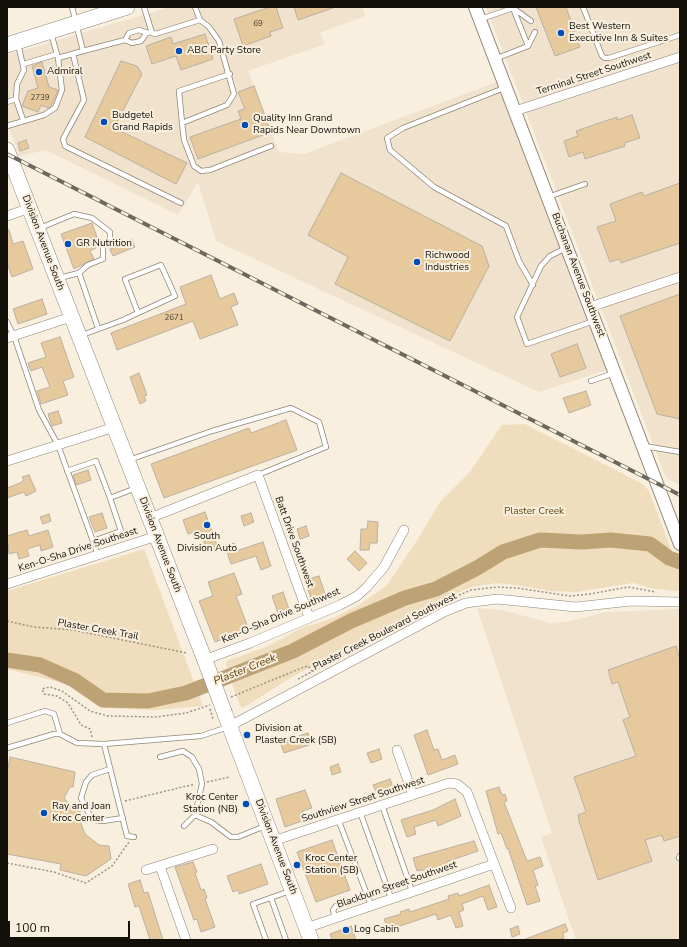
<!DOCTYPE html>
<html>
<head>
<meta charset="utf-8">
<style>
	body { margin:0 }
	#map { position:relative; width:687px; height:947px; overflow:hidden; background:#f9efdf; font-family:"Nunito Sans",sans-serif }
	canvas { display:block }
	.frame { position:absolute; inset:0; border:8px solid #13100a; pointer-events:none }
	.scale { position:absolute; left:8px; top:921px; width:122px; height:18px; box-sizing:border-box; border:2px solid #13100a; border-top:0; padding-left:5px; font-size:12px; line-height:14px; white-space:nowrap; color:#13100a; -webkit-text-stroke:3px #f9efdf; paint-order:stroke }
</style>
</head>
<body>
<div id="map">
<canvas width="687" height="947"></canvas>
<div class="frame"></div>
<div class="scale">100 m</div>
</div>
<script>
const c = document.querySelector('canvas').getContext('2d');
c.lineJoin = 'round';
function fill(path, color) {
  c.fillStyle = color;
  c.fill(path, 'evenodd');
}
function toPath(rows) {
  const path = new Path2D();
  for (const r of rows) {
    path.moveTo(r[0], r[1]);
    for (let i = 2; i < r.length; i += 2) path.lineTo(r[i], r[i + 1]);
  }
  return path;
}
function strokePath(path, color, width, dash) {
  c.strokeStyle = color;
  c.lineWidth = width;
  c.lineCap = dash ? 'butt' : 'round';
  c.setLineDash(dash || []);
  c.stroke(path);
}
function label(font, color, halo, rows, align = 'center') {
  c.font = font + ' "Nunito Sans",sans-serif';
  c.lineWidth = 4;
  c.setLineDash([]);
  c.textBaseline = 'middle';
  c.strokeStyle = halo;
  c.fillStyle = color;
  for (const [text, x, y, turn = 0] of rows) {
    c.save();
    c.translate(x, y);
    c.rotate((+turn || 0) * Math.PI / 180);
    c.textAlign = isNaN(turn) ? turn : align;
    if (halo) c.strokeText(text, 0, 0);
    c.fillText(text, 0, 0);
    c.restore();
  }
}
fill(toPath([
	[170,7,362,7,365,16,320,33,325,44,248,71,279,152,304,154,497,82,607,370,539,392,216,241,198,182,178,215,46,150,19,156,7,122,7,55],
	[486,7,680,7,680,485,666,478],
	[477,608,502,610,551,623,566,622,607,612,680,609,680,940,576,940,541,837,552,833]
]), '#f0e2cc');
fill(toPath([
	[525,424,643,484,649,491,680,573,680,590,674,591,650,588,633,583,576,592,550,591,517,585,497,583,471,587,424,608,292,677,243,708,240,706,226,665,227,661,266,647,302,628,333,618,359,605,387,585,418,539,440,502,469,473,502,425],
	[144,549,203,706,153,710,103,708,67,684,7,669,7,591]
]), '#f0ddbd');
strokePath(toPath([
	[7,660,40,665,74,680,103,700,148,701,186,693,293,651,351,621,405,598,436,589,477,568,503,552,540,540,582,542,611,540,650,544,669,558,680,562]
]), '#bda276', 15);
const building = toPath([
	[270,7,276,7,283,28,270,32,271,36,243,46,234,19,270,7],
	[294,7,333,7,333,8,298,20,294,7],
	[536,7,566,7,580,47,555,56,536,7],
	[205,34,213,59,181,70,176,56,152,64,146,46,171,37,173,44,205,34],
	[121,61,137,66,142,74,114,128,187,163,176,184,85,137,121,61],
	[42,62,49,87,58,90,51,106,48,108,41,105,38,112,22,106,28,91,38,88,32,66,42,62],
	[254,86,271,132,198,159,190,137,241,119,238,111,245,109,238,92,254,86],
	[632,115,640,138,624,143,625,146,585,159,583,152,569,157,564,141,578,136,576,131,617,117,617,120,632,115],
	[26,140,29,148,20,151,18,143,26,140],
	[341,173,482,246,489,266,450,341,335,284,348,257,308,235,341,173],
	[680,183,680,243,621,263,619,259,610,262,597,227,616,221,610,204,642,192,644,196,680,183],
	[92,223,97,237,92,238,96,248,90,251,94,259,74,269,61,234,92,223],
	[9,230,13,244,23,241,33,269,12,277,7,263,7,231,9,230],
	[132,240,135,247,113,256,110,249,132,240],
	[211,275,220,299,234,293,238,304,231,307,238,325,200,339,193,321,117,350,111,333,186,304,180,287,211,275],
	[680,294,680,419,657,414,620,316,680,294],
	[42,299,47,314,18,324,13,309,42,299],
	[60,337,74,377,63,381,68,395,41,404,37,391,50,387,42,367,31,371,28,363,46,357,41,343,60,337],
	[577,344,586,368,560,377,551,354,577,344],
	[139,373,147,395,144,396,146,401,140,404,130,377,139,373],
	[586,391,591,405,569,413,563,398,586,391],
	[58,411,62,423,52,426,48,414,58,411],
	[286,420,297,450,164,498,151,464,249,428,251,433,286,420],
	[88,470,91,480,76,485,73,475,88,470],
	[29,475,36,491,26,496,24,492,7,498,7,488,20,483,24,480,22,477,29,475],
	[205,512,218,548,207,551,200,530,188,534,183,520,205,512],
	[102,513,107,528,95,532,89,517,102,513],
	[251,513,254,522,244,526,241,516,251,513],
	[49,514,51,521,43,524,40,517,49,514],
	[368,521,378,522,377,543,370,543,369,550,360,550,361,529,367,529,368,521],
	[306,526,309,536,300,539,297,529,306,526],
	[27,530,29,536,48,530,53,547,41,551,40,545,27,549,29,556,19,559,17,552,9,554,7,536,27,530],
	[263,542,271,566,261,570,256,556,231,564,225,546,234,543,236,551,263,542],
	[355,551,367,563,359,571,347,559,355,551],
	[234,573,242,594,236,596,249,630,215,642,199,601,213,596,208,582,234,573],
	[319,576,325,594,321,595,322,598,316,600,316,597,311,598,305,580,319,576],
	[283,592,289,609,278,613,272,596,283,592],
	[676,646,680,659,680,836,664,841,662,835,645,840,652,861,598,880,579,821,578,815,586,812,574,777,636,756,623,720,630,717,618,682,612,684,608,670,676,646],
	[427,730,434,750,438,749,442,760,455,755,458,764,428,775,414,735,427,730],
	[308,733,312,744,284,753,280,742,308,733],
	[379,749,382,759,371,763,367,753,379,749],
	[10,757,75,772,73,787,70,787,64,798,71,807,76,805,84,818,80,821,85,834,99,845,109,846,111,859,86,876,60,870,61,864,7,854,7,774,10,757],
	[338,764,341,772,332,775,330,767,338,764],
	[390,779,394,789,377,794,373,785,390,779],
	[499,787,502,795,505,794,507,801,504,802,527,861,540,857,543,866,533,870,538,885,535,886,540,901,527,905,508,848,507,849,501,833,498,834,486,791,499,787],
	[305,790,312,808,302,811,305,820,285,827,276,799,305,790],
	[455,799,461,816,438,826,436,820,414,827,416,834,407,837,401,820,433,810,455,799],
	[332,840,350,890,316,902,297,852,332,840],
	[474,841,478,851,446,862,447,864,440,867,417,871,413,858,474,841],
	[193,862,197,872,195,873,201,890,204,889,207,898,205,899,215,927,201,932,197,919,194,920,175,867,193,862],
	[261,864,268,884,239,894,238,890,233,892,227,876,261,864],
	[140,880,144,893,148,892,163,940,150,940,139,906,135,907,128,884,140,880],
	[489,885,497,907,488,910,483,896,462,904,464,910,459,912,463,926,456,928,451,915,438,920,436,914,388,930,384,919,401,914,400,912,409,909,410,912,449,899,448,896,458,893,459,896,489,885],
	[565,924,568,931,563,933,564,938,558,940,523,940,565,924],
	[351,926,356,940,332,940,330,934,351,926],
	[518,926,520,934,512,937,510,929,518,926]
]);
fill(building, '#e6ca9d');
strokePath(building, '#bab0a2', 1);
const service = toPath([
	[72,7,83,51,125,40,132,43,141,41,146,34],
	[144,7,152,33,155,34,200,20],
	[195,7,200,20,209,27,219,41,234,94,227,105,182,123,184,140,194,166,201,171,210,170,271,146],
	[583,7,602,56,605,58,609,58,680,35],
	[513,8,531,21],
	[481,19,513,8,528,46,495,59],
	[125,40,129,33,139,30,148,33],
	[18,44,24,70,17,84,16,99,23,120],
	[528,46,535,32],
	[73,54,84,100,63,139,65,146,181,203],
	[58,58,83,51],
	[24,64,57,54],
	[504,88,403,128,387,138,390,150,434,187,506,226,519,261,533,285],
	[7,102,16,99],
	[182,123,179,91,230,74],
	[7,126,44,115,55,108,62,90,58,58,51,33],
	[548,197,585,184],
	[40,228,74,214,92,218,110,232,110,239,103,246,103,259,88,265,79,273],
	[566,248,550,256,541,266,517,317,527,344,594,321],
	[59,278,79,273,98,328],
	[7,322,14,336,39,410,58,445,98,555],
	[82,335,123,320,138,313,175,296,161,265,125,279,138,313],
	[591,381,614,373],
	[644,446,680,452],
	[129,460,212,431,291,408,319,422,326,447,258,475],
	[67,471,96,461,110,498,121,531,93,541],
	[110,498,136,488],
	[7,723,45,711,54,714,60,734],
	[104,744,127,836,134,837],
	[7,748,54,734,60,734,77,743,104,744,201,736,228,727],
	[160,757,183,751,192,757,199,769,202,784,195,815,184,826],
	[110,769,92,775,86,782,81,798,89,814,95,820,103,821,123,818],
	[382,805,412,891],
	[360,812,391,898],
	[195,815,211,822,231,837,238,837,265,826],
	[338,819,371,905],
	[679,858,680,856],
	[271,898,286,940],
	[335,918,333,910,336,906,367,895],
	[266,940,253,904,290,891]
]);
const minor = toPath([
	[515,111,680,57],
	[7,216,30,208],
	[590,307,680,277],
	[7,338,71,317],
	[7,461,115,427],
	[150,518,258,475,309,617],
	[7,584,157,536],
	[204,660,250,643,340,605,357,596,367,587,384,567,404,530],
	[230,726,446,611,466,603,497,599,576,607,631,601,680,602],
	[397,750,413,795],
	[273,841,449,783,457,784,467,792,511,908],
	[160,866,186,940],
	[146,870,213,849],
	[306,928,494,864]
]);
const tertiary = toPath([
	[475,7,680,544]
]);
const primary = toPath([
	[7,45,127,7],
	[7,150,209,671],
	[225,714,311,940]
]);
strokePath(service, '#8f8678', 6);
strokePath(minor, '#8f8678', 10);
strokePath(tertiary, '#8f8678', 14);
strokePath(primary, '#8f8678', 16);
strokePath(toPath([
	[448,600,471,590,497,587,517,588,570,596,590,594,628,587,656,592],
	[7,621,34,627,73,630,187,653],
	[298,679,397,626],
	[231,697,304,667,308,666,312,671],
	[210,709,213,719],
	[92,737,90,729,81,725,68,703,57,696,44,694,42,689,50,687,62,691,90,711,108,716,156,717,186,713,210,705],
	[207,782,230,777],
	[125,801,195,784],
	[7,863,54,872,86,883,112,866,129,842]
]), '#9a9387', 1.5, [2, 2]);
strokePath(service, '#fff', 4.5);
strokePath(minor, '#fff', 9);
strokePath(tertiary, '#fff', 12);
strokePath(primary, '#fff', 15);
const rail = toPath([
	[7,154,680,495]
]);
strokePath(rail, '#6d685e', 4);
strokePath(rail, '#f9efdf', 2.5, [8]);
const primaryBridge = toPath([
	[209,671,225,714]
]);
strokePath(primaryBridge, '#8f8678', 16, []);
strokePath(primaryBridge, '#fff', 15);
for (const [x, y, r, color] of [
	[561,33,4,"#014db7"],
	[179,51,4,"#014db7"],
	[39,72,4,"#014db7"],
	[104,122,4,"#014db7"],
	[245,125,4,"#014db7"],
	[68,244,4,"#014db7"],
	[417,262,4,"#014db7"],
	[207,525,4,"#014db7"],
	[247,735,4,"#014db7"],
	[246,804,4,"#014db7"],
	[44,813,4,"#014db7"],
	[297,865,4,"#014db7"],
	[346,930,4,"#014db7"]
]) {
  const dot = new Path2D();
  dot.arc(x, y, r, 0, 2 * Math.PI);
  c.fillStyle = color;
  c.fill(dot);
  strokePath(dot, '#f9efdf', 1.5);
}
label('8px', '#483e2f', null, [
	["69",258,24],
	["2739",40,98],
	["2671",174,318]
]);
label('10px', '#13100a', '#f9efdf', [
	["Best Western",569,27],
	["Executive Inn & Suites",569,39],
	["ABC Party Store",187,51],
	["Admiral",47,72],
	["Budgetel",112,116],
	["Grand Rapids",112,128],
	["Quality Inn Grand",253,119],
	["Rapids Near Downtown",253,131],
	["GR Nutrition",76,244],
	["Richwood",425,256],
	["Industries",425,268],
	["South",207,537,"center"],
	["Division Auto",207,549,"center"],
	["Division at",255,729],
	["Plaster Creek (SB)",255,741],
	["Kroc Center",238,798,"right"],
	["Station (NB)",238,810,"right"],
	["Ray and Joan",52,807],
	["Kroc Center",52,819],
	["Kroc Center",305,859],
	["Station (SB)",305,871],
	["Log Cabin",354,930]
], 'left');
label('10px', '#13100a', '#f9efdf', [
	["Terminal Street Southwest",594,74,-18],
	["Division Avenue South",43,243,69],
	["Buchanan Avenue Southwest",578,275,69],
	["Batt Drive Southwest",294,542,70],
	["Division Avenue South",160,545,69],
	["Ken-O-Sha Drive Southeast",78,550,-18],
	["Ken-O-Sha Drive Southwest",281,616,-23],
	["Plaster Creek Trail",98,630,10],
	["Plaster Creek Boulevard Southwest",385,632,-27],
	["Southview Street Southwest",363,800,-18],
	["Division Avenue South",276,847,69],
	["Blackburn Street Southwest",397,885,-19]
]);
label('10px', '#62460f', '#f9efdf', [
	["Plaster Creek",534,512]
]);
label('italic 11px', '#573c00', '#f9efdf', [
	["Plaster Creek",245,670,-22]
]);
</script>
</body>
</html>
